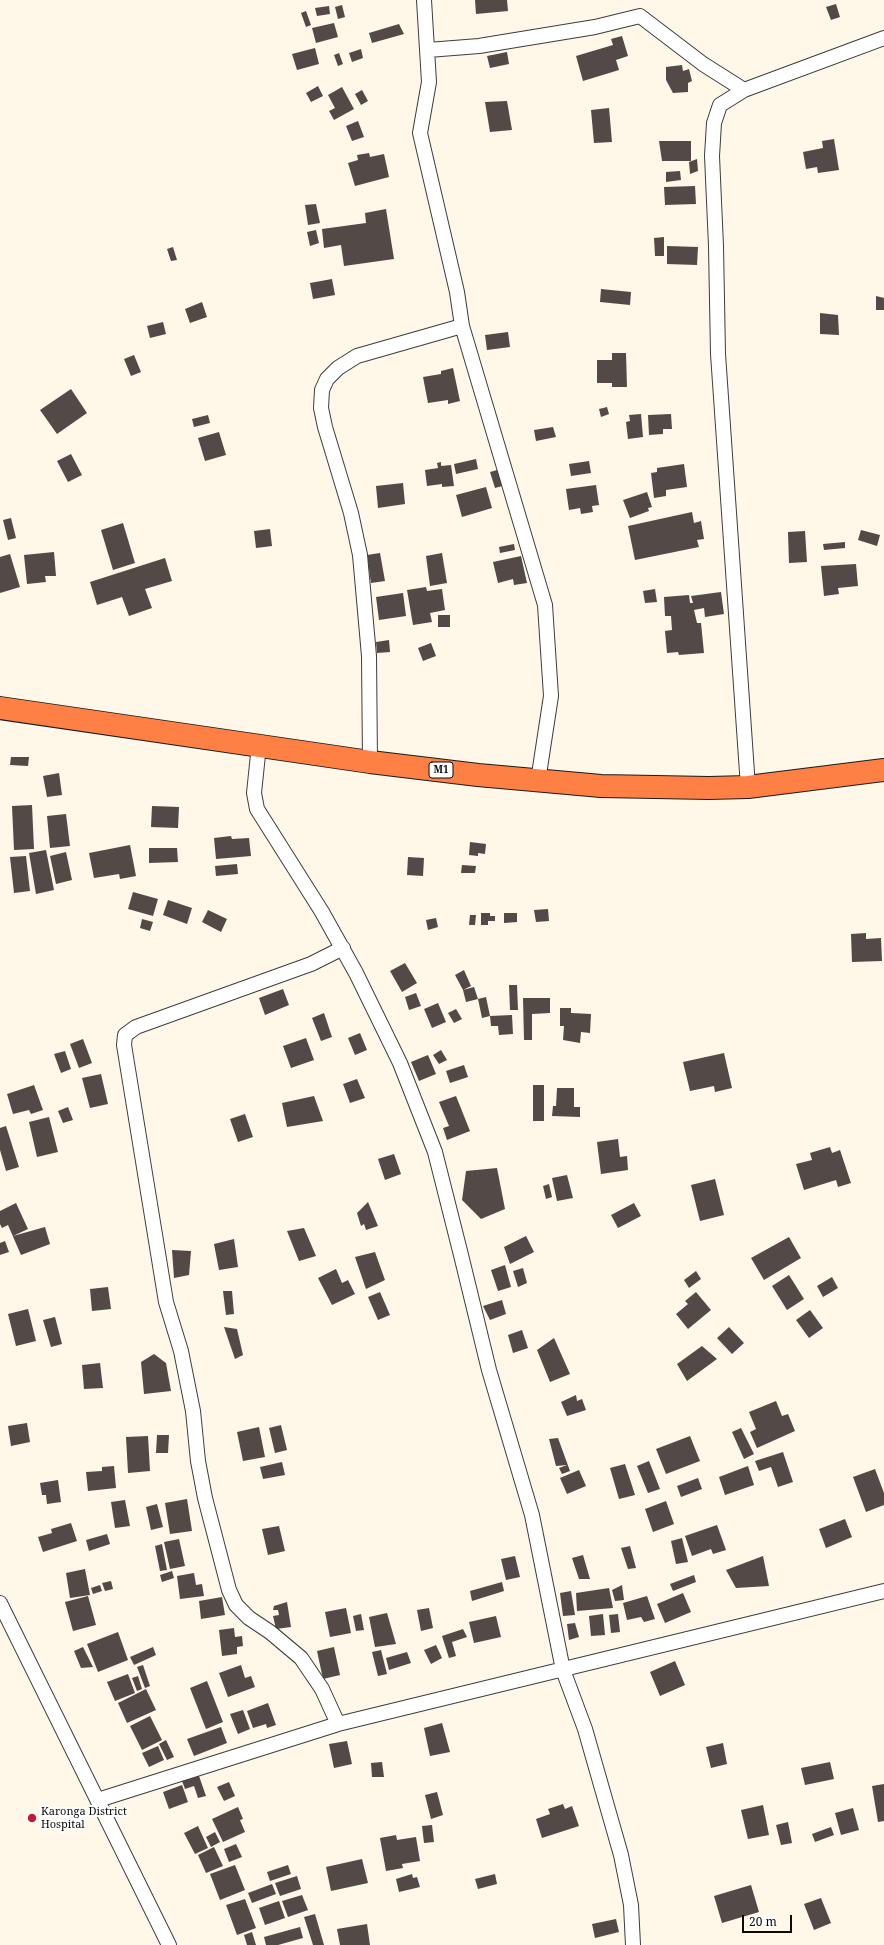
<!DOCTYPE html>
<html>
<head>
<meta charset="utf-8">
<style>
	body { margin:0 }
	#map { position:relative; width:884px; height:1945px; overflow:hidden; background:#fff7e7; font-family:"Noto Serif",serif }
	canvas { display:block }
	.scale { position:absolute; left:742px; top:1915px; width:50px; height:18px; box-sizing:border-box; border:2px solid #0a0a0a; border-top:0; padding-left:5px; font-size:12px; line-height:14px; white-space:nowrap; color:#0a0a0a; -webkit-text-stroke:3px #fff; paint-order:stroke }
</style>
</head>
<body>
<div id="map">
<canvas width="884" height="1945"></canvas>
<div class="scale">20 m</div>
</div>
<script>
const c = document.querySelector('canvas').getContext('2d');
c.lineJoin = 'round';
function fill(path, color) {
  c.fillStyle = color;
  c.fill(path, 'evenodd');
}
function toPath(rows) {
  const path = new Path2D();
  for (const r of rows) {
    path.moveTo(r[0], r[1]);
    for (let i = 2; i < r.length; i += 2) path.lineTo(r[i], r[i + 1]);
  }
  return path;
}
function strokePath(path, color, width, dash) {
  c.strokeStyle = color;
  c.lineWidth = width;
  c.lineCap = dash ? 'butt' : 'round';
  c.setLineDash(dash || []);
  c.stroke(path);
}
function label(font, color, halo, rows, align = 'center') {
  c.font = font + ' "Noto Serif",serif';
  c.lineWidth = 4;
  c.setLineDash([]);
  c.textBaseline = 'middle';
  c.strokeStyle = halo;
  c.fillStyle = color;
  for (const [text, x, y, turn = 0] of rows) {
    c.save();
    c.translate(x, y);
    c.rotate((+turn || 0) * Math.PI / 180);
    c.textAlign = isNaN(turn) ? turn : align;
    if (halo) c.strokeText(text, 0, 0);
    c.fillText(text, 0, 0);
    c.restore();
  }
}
fill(toPath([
	[475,0,507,0,508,11,476,14],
	[836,4,840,17,831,20,826,7],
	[342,5,345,17,338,19,335,7],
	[329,6,330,14,317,16,315,8],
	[306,11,311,25,306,27,301,13],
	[334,23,338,37,316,43,312,28],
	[399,24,404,34,372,43,369,33],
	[622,36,628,56,616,60,619,70,583,81,576,56,613,45,611,39],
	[315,48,319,64,297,70,292,54],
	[361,49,363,58,352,62,349,53],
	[507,52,509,64,490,68,487,56],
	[339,53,343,64,338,66,334,55],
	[682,65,683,71,689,69,692,81,688,83,688,92,673,93,666,80,666,67],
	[318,86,323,96,311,102,306,93],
	[342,87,354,109,334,120,329,111,335,108,328,95],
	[362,90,368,101,361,105,355,94],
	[507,101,512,130,490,132,485,102],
	[609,108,612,142,594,143,591,110],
	[358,121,364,137,352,141,346,126],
	[834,139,839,170,818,173,817,167,806,169,803,152,823,148,822,141],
	[659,141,691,141,691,161,662,161],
	[369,153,370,157,384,154,389,177,355,186,348,163,358,160,357,155],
	[697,159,698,171,690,174,689,162],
	[680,171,681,180,666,182,666,172],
	[695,186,696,204,665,205,664,187],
	[316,204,320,223,308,225,305,205],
	[386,209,394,259,344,266,341,245,324,248,322,229,366,223,365,213],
	[316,230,319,243,310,246,307,232],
	[664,237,664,256,655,256,654,238],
	[667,246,698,247,697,265,667,264],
	[173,247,177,260,171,261,167,249],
	[332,279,335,295,313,299,310,283],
	[601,289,631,292,630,305,600,302],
	[876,296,884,298,884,310,876,310],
	[202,302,207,317,190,323,185,309],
	[820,313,838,315,839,335,820,334],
	[163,322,166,334,150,338,147,326],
	[508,332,510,347,487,350,485,335],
	[612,353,626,353,627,387,612,387,612,383,597,383,597,360,612,360],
	[134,355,141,372,131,376,124,359],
	[453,368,460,401,448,404,448,400,428,403,423,377,441,374,441,371],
	[71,389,87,413,57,434,40,410],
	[607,407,609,414,601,417,599,409],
	[641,414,643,437,628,439,626,422,630,421,629,415],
	[671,414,672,429,663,429,663,434,649,435,648,415],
	[208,415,210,423,194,427,192,419],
	[553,427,556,437,536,441,534,430],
	[219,432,226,455,205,461,198,438],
	[71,454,82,475,68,482,57,461],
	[476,459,478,469,456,474,454,464],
	[589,461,591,473,571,476,569,464],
	[441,462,441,466,451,465,454,486,442,487,442,484,427,486,425,470,438,468,437,463],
	[684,464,687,487,666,490,666,496,654,498,651,473,657,472,657,468],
	[501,469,506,485,495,488,490,472],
	[403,483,405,504,378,508,376,486],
	[596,485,599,505,592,506,593,512,581,514,580,508,569,510,566,489],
	[486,487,492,508,462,517,456,495],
	[647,492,652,507,648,508,649,511,630,518,623,500],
	[692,512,694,523,701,521,704,539,697,540,699,547,635,560,628,526],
	[11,518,16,538,8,540,3,520],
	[123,523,135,563,113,570,101,530],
	[270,529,272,546,256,548,254,531],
	[861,530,880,535,877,546,858,540],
	[805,531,807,562,789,563,788,532],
	[845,542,845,548,824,550,823,544],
	[514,544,515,550,500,553,499,547],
	[54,552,56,576,45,576,46,582,27,584,24,555],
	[380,553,385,581,371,583,367,555],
	[442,553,447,583,430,586,426,556],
	[10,554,20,587,0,593,0,557],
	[521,556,527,583,514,585,513,579,498,583,493,562],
	[165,558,172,581,145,589,152,608,129,616,122,597,97,605,90,582],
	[856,564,858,586,838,588,839,594,824,596,821,566],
	[426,587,427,591,442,589,445,610,430,613,432,622,413,625,407,590],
	[655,589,657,602,645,603,643,591],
	[721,592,724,614,705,617,704,608,694,610,697,623,701,623,704,653,679,655,678,652,667,653,665,631,672,630,671,616,665,616,664,597,689,595,690,603,693,603,691,596],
	[403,593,406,616,379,620,376,597],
	[438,615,450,615,450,627,438,627],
	[389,640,390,652,377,653,376,642],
	[431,643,436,656,423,661,418,648],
	[11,757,29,757,28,766,10,765],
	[59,773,62,795,47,797,43,776],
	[32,805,34,849,14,850,12,806],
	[152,806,179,807,178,828,151,827],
	[66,814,70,846,50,848,47,816],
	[231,836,232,839,249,838,251,856,216,859,214,838],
	[470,842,486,844,485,854,478,853,478,856,469,855],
	[130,845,136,876,120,879,119,874,94,878,89,853],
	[149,848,177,848,178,862,149,863],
	[46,850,54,890,36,894,29,853],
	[66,852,72,880,56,884,50,856],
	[26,856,30,891,14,893,10,857],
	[408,857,424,858,423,876,407,875],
	[237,864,238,874,216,876,215,866],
	[462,865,476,866,475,873,461,873],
	[133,892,158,899,153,916,128,909],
	[168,900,192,908,187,924,163,915],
	[548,909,549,921,536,922,534,910],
	[208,910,227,919,221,932,202,922],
	[481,913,490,913,490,916,495,916,495,921,488,921,488,925,481,925],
	[504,913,517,913,517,922,504,923],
	[470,915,476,915,475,925,469,925],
	[436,918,438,927,428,930,426,920],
	[142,919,153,922,150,931,140,928],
	[866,933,866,939,881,938,882,961,852,962,851,934],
	[405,963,417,983,402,992,390,971],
	[464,970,471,986,463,990,474,987,478,999,486,997,490,1016,512,1015,513,1034,499,1035,498,1026,491,1026,490,1016,482,1018,478,999,466,1002,463,990,455,975],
	[509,985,517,985,518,1010,510,1010],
	[283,989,289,1005,265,1015,259,998],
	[416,993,421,1006,409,1010,405,997],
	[523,998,550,998,550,1013,532,1014,532,1040,524,1040],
	[438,1003,446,1022,432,1028,424,1009],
	[560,1008,571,1008,571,1013,591,1014,590,1033,581,1032,580,1043,563,1040,564,1026,560,1026],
	[456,1009,462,1019,454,1023,448,1013],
	[324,1013,332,1037,321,1041,312,1018],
	[360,1033,367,1050,355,1055,348,1038],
	[306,1038,314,1060,291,1068,283,1046],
	[83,1039,92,1063,79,1068,70,1044],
	[441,1050,447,1060,439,1064,433,1055],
	[65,1051,71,1069,61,1073,54,1054],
	[724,1053,732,1088,715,1092,714,1086,690,1091,683,1062],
	[428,1055,436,1074,419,1081,411,1062],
	[464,1065,468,1077,450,1083,446,1071],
	[101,1074,108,1104,90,1108,82,1078],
	[357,1079,365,1098,350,1103,343,1084],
	[34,1085,43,1110,31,1114,29,1110,13,1114,7,1094],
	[533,1085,544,1085,544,1121,533,1121],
	[557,1088,574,1088,574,1107,580,1107,580,1117,552,1116,553,1106,556,1106],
	[314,1096,323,1121,287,1127,282,1103],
	[456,1096,470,1131,447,1140,443,1128,449,1126,439,1102],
	[68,1107,73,1120,63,1123,58,1111],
	[245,1114,253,1137,238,1142,230,1119],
	[49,1117,58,1152,37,1157,29,1122],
	[6,1126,19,1167,6,1171,0,1150,0,1128],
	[618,1139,620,1157,627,1156,628,1170,601,1174,597,1142],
	[830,1147,832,1153,840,1150,851,1183,838,1187,836,1180,804,1190,796,1164,812,1160,810,1153],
	[394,1154,401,1174,385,1180,378,1159],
	[497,1168,505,1209,481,1219,462,1200,466,1171],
	[567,1175,573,1198,557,1201,552,1178],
	[715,1179,724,1215,700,1221,691,1185],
	[549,1184,552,1197,546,1199,543,1186],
	[368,1202,378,1226,366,1230,364,1224,361,1226,357,1213],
	[16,1203,28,1229,13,1236,45,1227,50,1244,21,1255,8,1225,2,1228,0,1224,0,1211],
	[634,1203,641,1216,618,1228,611,1215],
	[304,1228,316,1256,299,1261,287,1231],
	[526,1236,534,1252,510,1264,504,1247],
	[789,1237,801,1258,764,1280,751,1258],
	[234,1239,238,1267,219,1270,214,1244],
	[5,1241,9,1252,0,1255,0,1243],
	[172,1250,191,1251,189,1275,174,1278],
	[375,1252,385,1280,366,1289,355,1257],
	[505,1265,511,1287,498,1291,491,1270],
	[523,1268,527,1283,518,1287,513,1271],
	[336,1269,342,1283,348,1280,355,1294,332,1305,318,1278],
	[696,1271,701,1279,689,1288,684,1280],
	[789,1275,804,1299,787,1310,772,1286],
	[832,1277,838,1288,823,1297,817,1286],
	[108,1287,111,1309,92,1311,90,1289],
	[223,1291,232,1291,234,1314,226,1315],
	[380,1292,390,1315,378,1320,368,1297],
	[696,1292,711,1310,688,1329,676,1314,688,1304,685,1301],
	[502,1300,506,1314,490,1320,483,1306],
	[28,1309,36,1341,16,1346,8,1314],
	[810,1310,823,1328,809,1338,796,1320],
	[55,1317,62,1344,51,1347,43,1320],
	[224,1327,237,1329,243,1355,235,1359],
	[729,1327,744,1343,732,1354,717,1338],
	[522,1330,528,1348,513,1353,508,1335],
	[554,1338,570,1374,550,1382,537,1350],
	[702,1346,717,1359,687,1381,677,1364],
	[154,1354,166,1363,171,1391,144,1394,141,1362],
	[100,1363,103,1388,84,1389,82,1365],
	[576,1395,577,1401,582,1399,586,1410,567,1416,561,1402],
	[776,1401,782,1416,788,1414,795,1431,757,1448,750,1432,756,1429,749,1412],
	[27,1423,30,1442,11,1446,8,1426],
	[281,1425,287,1450,275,1453,269,1428],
	[259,1427,265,1457,243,1461,237,1432],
	[741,1428,754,1454,744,1459,732,1432],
	[157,1435,169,1435,168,1453,156,1453],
	[148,1436,150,1471,128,1473,126,1437],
	[690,1436,700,1461,666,1474,656,1449],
	[558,1438,570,1471,562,1474,559,1468,567,1465,556,1466,549,1439],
	[783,1452,793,1482,778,1487,771,1467,759,1471,755,1461],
	[649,1461,660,1489,648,1493,637,1466],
	[282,1462,285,1475,263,1479,260,1467],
	[625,1464,635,1495,619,1499,610,1468],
	[114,1466,116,1488,88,1491,86,1472,102,1471,102,1467],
	[748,1466,754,1485,725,1495,719,1477],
	[875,1469,884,1493,884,1505,866,1512,853,1477],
	[579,1470,586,1486,567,1494,560,1478],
	[698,1478,702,1489,681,1497,677,1486],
	[58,1480,61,1502,47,1504,46,1495,42,1495,40,1483],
	[187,1499,192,1531,170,1534,165,1503],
	[125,1500,130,1526,115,1528,111,1502],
	[666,1501,674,1524,653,1532,645,1509],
	[157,1504,163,1527,151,1530,146,1507],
	[845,1519,852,1537,826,1548,819,1529],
	[71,1523,77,1541,43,1552,38,1537,52,1533,51,1529],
	[717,1525,726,1550,713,1554,711,1549,692,1556,685,1536],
	[279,1526,285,1551,268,1555,262,1529],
	[107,1534,110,1544,89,1551,86,1540],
	[682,1538,688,1562,676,1564,671,1541],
	[179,1539,185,1566,170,1569,164,1542],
	[162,1544,167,1570,160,1571,155,1546],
	[630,1546,636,1568,628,1569,621,1548],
	[583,1555,590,1579,579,1579,572,1558],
	[515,1556,520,1577,506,1580,501,1559],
	[763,1556,769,1586,736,1588,726,1570],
	[85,1569,90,1595,70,1598,66,1573],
	[172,1571,174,1578,162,1582,160,1575],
	[194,1573,196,1585,202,1584,204,1596,180,1599,177,1576],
	[694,1575,696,1582,673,1591,670,1584],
	[111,1581,113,1589,105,1591,102,1583],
	[502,1582,504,1591,472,1601,470,1591],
	[100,1585,102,1591,93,1594,91,1588],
	[622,1585,624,1600,615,1601,612,1590],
	[609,1588,613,1608,577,1611,576,1593],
	[571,1591,575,1615,563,1616,560,1593],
	[683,1593,691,1612,665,1623,657,1604],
	[88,1596,96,1625,73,1631,65,1602],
	[647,1596,655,1619,644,1622,641,1617,627,1620,623,1603],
	[222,1597,225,1615,201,1619,199,1601],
	[287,1602,291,1627,276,1629,273,1616,279,1615,278,1610,273,1610,274,1606],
	[346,1608,351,1633,330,1637,325,1612],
	[429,1608,433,1628,421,1631,417,1610],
	[387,1613,396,1644,375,1647,369,1617],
	[361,1614,364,1630,356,1631,353,1616],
	[603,1614,605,1635,591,1636,589,1616],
	[618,1614,620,1632,611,1633,609,1615],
	[496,1616,501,1637,474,1643,469,1622],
	[575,1623,579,1637,569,1640,567,1624],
	[234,1628,235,1637,242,1636,243,1646,237,1647,237,1654,222,1656,219,1630],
	[463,1629,467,1637,452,1642,456,1656,449,1658,442,1636],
	[118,1632,128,1660,98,1672,87,1644],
	[436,1645,442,1658,431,1664,424,1650],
	[83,1647,93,1667,81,1668,74,1651],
	[153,1647,156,1655,134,1665,130,1657],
	[334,1647,340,1675,323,1679,317,1651],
	[381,1650,387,1674,378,1676,372,1652],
	[407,1652,411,1663,389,1670,386,1658],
	[675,1661,685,1685,660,1696,650,1672],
	[143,1665,150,1686,145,1688,137,1667],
	[241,1665,245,1678,251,1676,255,1687,228,1697,219,1673],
	[128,1674,135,1693,115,1701,107,1682],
	[138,1676,142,1689,137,1691,132,1678],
	[207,1681,223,1722,206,1729,190,1688],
	[146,1689,156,1710,127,1723,118,1703],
	[268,1703,276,1725,267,1728,266,1724,253,1728,247,1711],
	[243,1710,250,1729,238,1734,230,1714],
	[150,1716,162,1740,142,1750,130,1726],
	[442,1723,450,1752,430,1756,424,1728],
	[221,1727,227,1743,194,1756,187,1739],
	[166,1740,174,1757,167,1760,159,1744],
	[347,1741,352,1764,334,1768,329,1744],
	[723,1743,727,1764,711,1768,706,1747],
	[158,1746,164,1760,149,1767,142,1753],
	[382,1762,384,1777,372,1777,371,1763],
	[830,1762,834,1779,805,1785,801,1768],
	[199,1776,206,1796,198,1798,194,1786,185,1789,182,1781],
	[229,1782,235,1796,224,1801,217,1787],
	[884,1784,884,1821,878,1822,872,1786],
	[182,1785,188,1802,169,1809,163,1792],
	[437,1792,443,1815,431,1819,425,1795],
	[563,1804,565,1809,572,1806,579,1826,542,1838,536,1819,550,1814,548,1809],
	[763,1805,769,1835,748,1839,741,1810],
	[238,1807,243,1819,240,1820,245,1832,223,1842,212,1819],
	[853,1808,859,1830,841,1835,835,1813],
	[788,1822,792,1843,781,1845,776,1825],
	[432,1825,434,1842,424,1843,422,1826],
	[198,1826,208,1848,195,1854,184,1833],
	[831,1827,834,1835,815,1842,812,1834],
	[215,1832,220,1842,211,1847,206,1837],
	[396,1835,397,1840,416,1837,420,1861,402,1864,403,1868,386,1871,380,1838],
	[236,1844,242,1857,229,1862,224,1849],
	[214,1847,223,1866,206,1873,198,1855],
	[362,1859,368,1883,331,1891,326,1867],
	[235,1865,245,1890,220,1900,210,1874],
	[288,1865,291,1874,270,1881,267,1872],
	[412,1874,413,1878,417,1877,420,1887,399,1892,396,1879],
	[495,1874,497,1884,478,1889,475,1879],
	[297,1876,301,1889,280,1896,275,1883],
	[272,1884,276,1894,252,1903,248,1893],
	[751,1885,759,1912,722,1923,714,1896],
	[302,1895,308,1910,288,1917,282,1901],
	[821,1898,831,1923,814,1930,804,1904],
	[245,1899,256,1928,237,1935,226,1905],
	[279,1901,285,1918,265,1925,259,1908],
	[315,1914,324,1945,313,1945,304,1917],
	[616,1919,619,1932,595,1938,592,1924],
	[367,1924,370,1945,340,1945,337,1929],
	[300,1927,303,1938,278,1945,266,1945,264,1937],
	[252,1932,256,1945,247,1945,244,1935]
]), '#534946');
const street = toPath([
	[428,50,479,46,595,27,640,16,703,64,744,90,720,105,714,123,712,156,716,246,718,354,748,787],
	[744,90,884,38],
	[462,326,545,605,551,696,538,781],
	[259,745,254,793,257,809,322,912,356,973,400,1063,435,1152,461,1255,489,1370,532,1515,563,1670,585,1729,621,1855,631,1905,633,1945],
	[370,762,369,656,360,555,351,513,325,427,321,408,322,390,327,379,338,368,357,356,462,326,457,292,420,133,429,82,424,0],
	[0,1603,169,1945],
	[338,1724,322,1689,301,1658,270,1632,249,1618,236,1605,229,1590,205,1498,198,1461,193,1411,181,1351,166,1302,124,1045,125,1035,136,1027,311,964,343,948],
	[98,1800,338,1724,884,1591]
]);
const highway = toPath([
	[0,708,370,762,478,775,601,786,709,788,748,787,884,770]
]);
strokePath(street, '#3d3d3d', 16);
strokePath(highway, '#1b1b1b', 24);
strokePath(street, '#fff', 14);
strokePath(highway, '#ff8045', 22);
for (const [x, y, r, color] of [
	[32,1818,5,"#c21a3a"]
]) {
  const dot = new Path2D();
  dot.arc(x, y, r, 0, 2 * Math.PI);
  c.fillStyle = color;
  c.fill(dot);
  strokePath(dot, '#fff', 1.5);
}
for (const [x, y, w] of [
	[441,770,24]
]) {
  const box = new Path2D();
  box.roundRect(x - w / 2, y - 8, w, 16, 3);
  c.fillStyle = '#fff';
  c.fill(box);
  strokePath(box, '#0a0a0a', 1);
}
label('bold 10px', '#0a0a0a', null, [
	["M1",441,770]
]);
label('11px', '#0a0a0a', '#fff', [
	["Karonga District",41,1812],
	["Hospital",41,1825]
], 'left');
</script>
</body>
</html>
